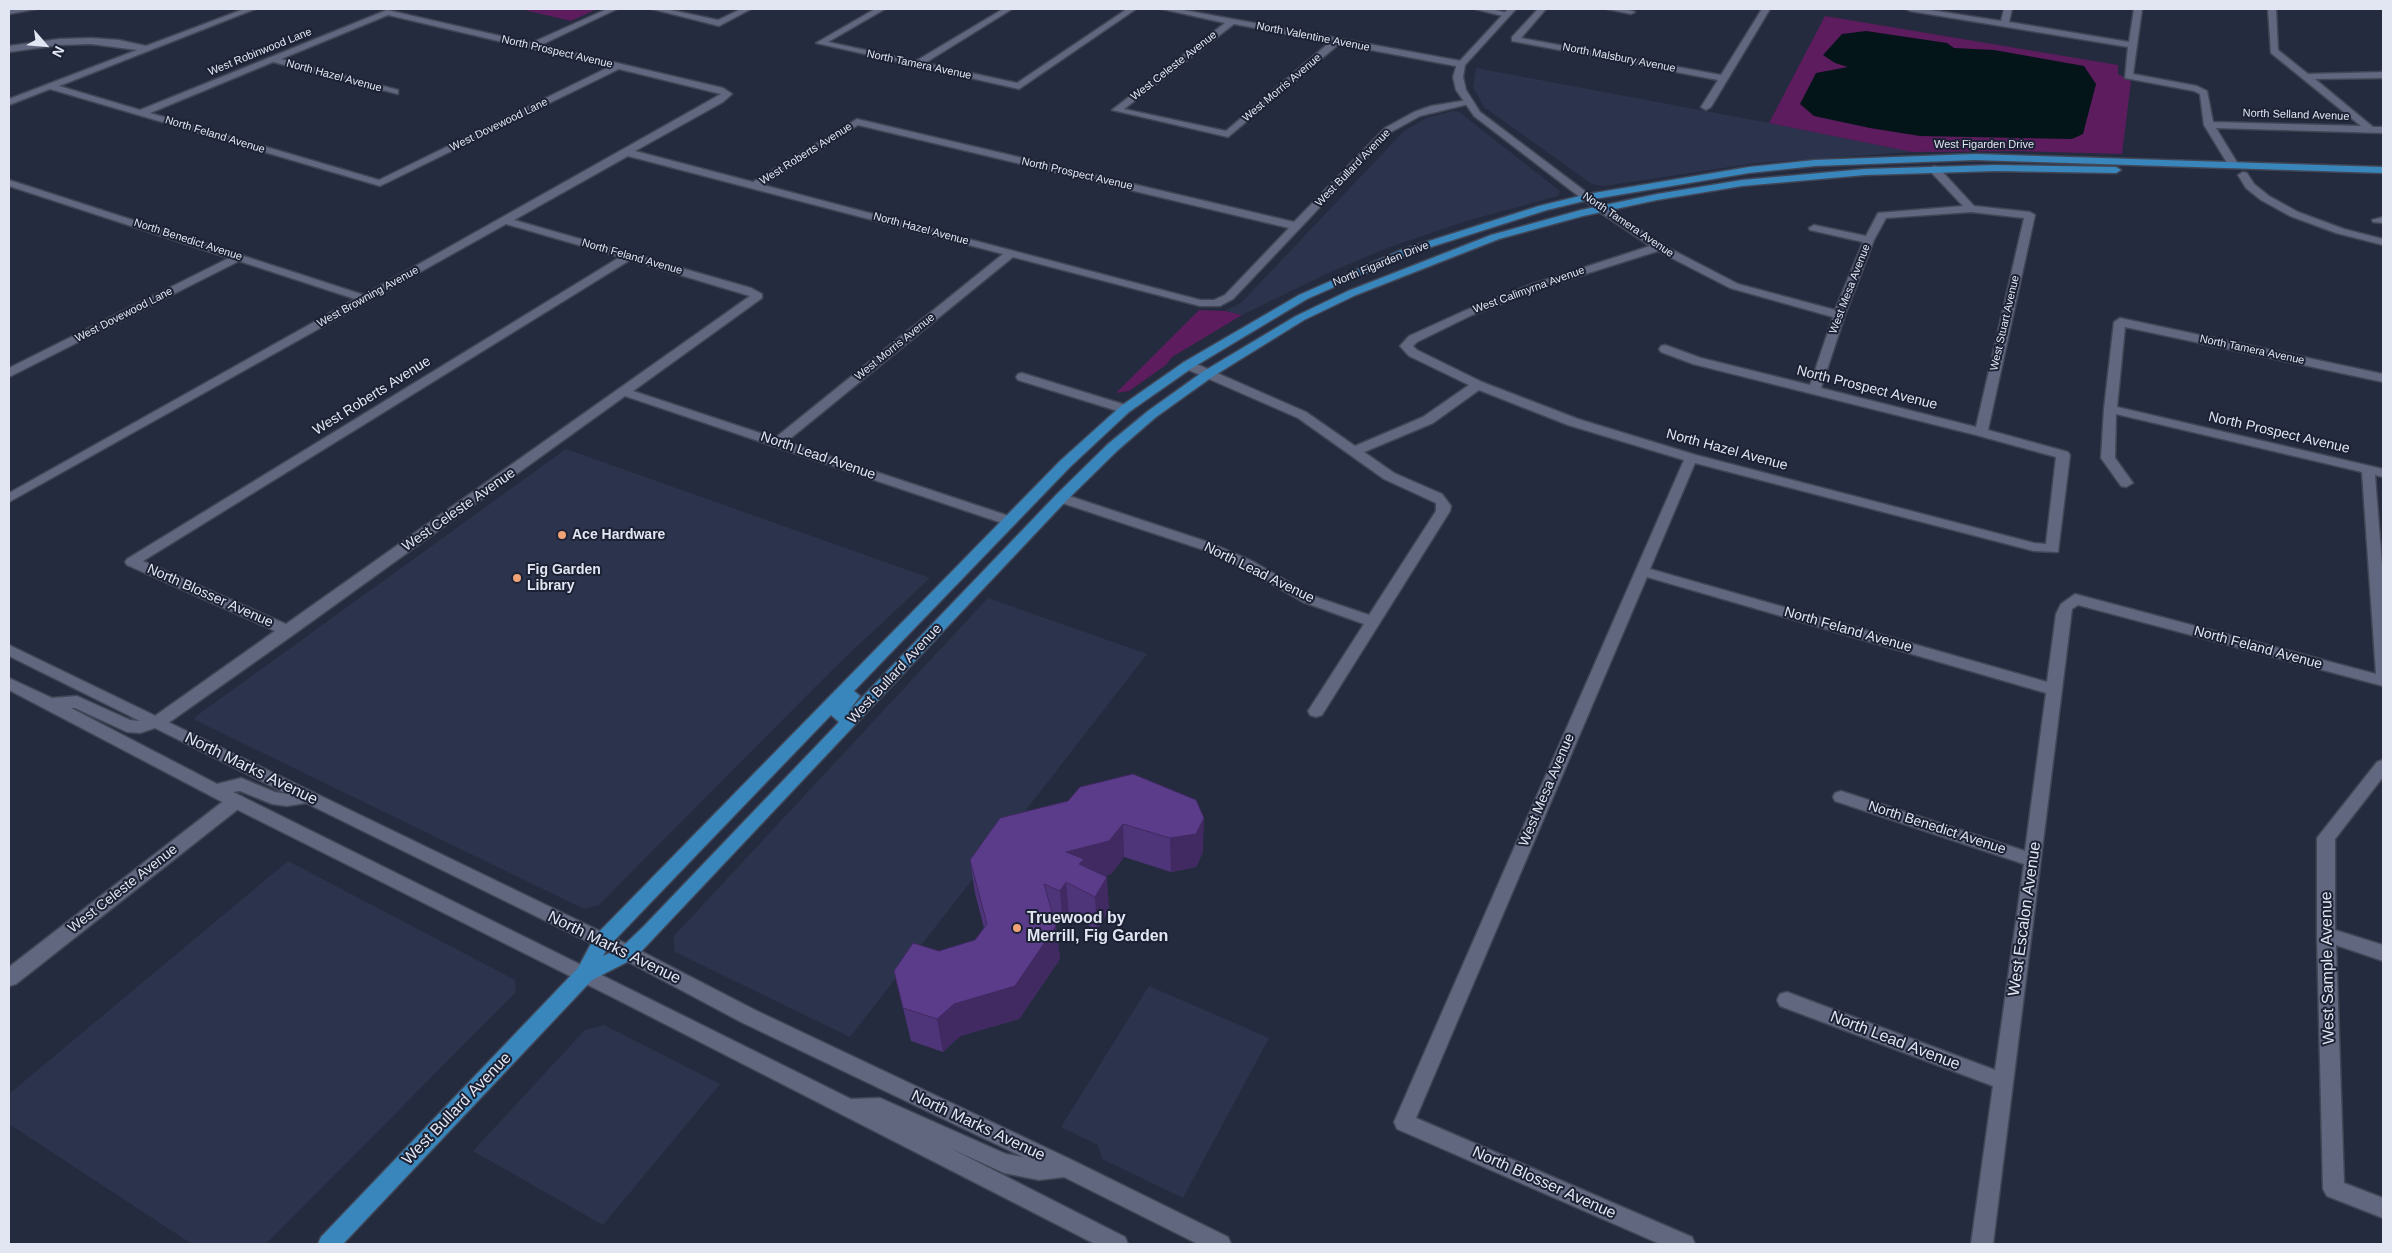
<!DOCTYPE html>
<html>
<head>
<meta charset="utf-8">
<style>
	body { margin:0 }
	#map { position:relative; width:2392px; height:1253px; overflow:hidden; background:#252b3e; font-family:Arial,sans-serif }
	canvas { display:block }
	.frame { position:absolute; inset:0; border:10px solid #e2e6f3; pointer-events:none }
	.north { position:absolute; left:20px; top:20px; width:50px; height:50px; -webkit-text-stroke:4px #1c2134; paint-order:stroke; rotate:117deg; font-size:14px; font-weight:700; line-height:20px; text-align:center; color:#e2e6f3 }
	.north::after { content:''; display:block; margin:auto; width:18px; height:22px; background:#e2e6f3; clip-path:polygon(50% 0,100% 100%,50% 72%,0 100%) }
</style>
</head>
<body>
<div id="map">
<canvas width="2392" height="1253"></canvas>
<div class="frame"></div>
<div class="north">N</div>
</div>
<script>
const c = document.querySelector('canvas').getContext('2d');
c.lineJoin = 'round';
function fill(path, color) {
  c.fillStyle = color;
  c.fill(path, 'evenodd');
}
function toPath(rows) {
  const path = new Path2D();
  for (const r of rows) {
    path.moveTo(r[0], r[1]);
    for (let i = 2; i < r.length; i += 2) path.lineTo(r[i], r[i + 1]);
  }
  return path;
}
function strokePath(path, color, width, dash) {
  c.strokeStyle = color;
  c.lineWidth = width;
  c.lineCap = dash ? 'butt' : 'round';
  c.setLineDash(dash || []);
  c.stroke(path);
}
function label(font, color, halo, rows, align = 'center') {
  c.font = font + ' Arial,sans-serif';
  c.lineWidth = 4;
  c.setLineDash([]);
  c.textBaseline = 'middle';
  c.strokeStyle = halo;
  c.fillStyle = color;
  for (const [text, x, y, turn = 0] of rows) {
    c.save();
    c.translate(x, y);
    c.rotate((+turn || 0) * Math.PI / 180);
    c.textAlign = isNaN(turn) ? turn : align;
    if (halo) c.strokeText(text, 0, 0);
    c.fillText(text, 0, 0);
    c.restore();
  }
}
fill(toPath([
	[1476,68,1769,123,1912,152,1756,163,1604,186,1592,184,1484,107,1473,87],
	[1453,111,1459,112,1560,191,1558,196,1466,221,1387,248,1328,273,1242,315,1225,311,1241,303,1403,132,1426,118],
	[566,449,930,578,835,667,599,905,584,909,195,720,195,717],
	[988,598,1147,654,850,1037,675,952,673,937],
	[288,861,515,980,516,992,266,1244,192,1244,9,1124,9,1094],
	[1149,986,1269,1038,1183,1198,1102,1159,1098,1145,1061,1127],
	[604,1025,720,1084,603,1225,473,1151,585,1030]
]), '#2c344d');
fill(toPath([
	[520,9,597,9,571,21],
	[1825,16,2118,65,2118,74,2131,81,2122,154,2016,151,1912,152,1769,123],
	[1199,310,1225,311,1242,315,1172,357,1166,365,1129,391,1116,393]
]), '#5c1c5d');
fill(toPath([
	[1866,31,1947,43,1954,48,1994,50,2084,66,2096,84,2083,134,2072,139,1920,136,1870,128,1814,116,1800,104,1816,73,1848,67,1835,63,1823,55,1842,34]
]), '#041519');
const street = toPath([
	[15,9,36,9,9,14,9,10,15,9],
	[244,9,255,9,59,86,140,110,387,10,531,43,607,9,617,9,541,45,723,88,732,94,723,102,635,151,753,182,857,119,1294,222,1385,128,1414,112,1431,106,1468,100,1473,103,1420,116,1391,132,1233,299,1220,306,1200,306,1013,257,786,442,1015,518,1017,521,1015,524,1005,524,625,396,293,635,164,726,158,728,152,726,150,722,152,718,275,631,127,565,125,562,127,559,620,257,506,224,9,502,9,493,355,299,239,261,9,377,9,368,229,258,9,186,9,180,364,295,721,94,619,69,380,186,50,89,9,105,9,99,137,50,91,44,59,45,9,52,9,46,59,39,91,38,119,40,146,46,244,9],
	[388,15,609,67,379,180,150,113,273,62,398,94,398,90,281,59,388,15],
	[858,125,1289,228,1225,295,1214,300,1200,300,763,185,858,125],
	[628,156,750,188,1003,254,775,438,633,391,762,298,762,294,751,288,514,220,628,156],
	[630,260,750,296,286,624,143,561,630,260],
	[652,9,666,9,718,20,741,9,751,9,719,26,652,9],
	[875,9,885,9,828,42,916,61,1003,9,1012,9,925,63,1017,83,1127,9,1136,9,1019,89,816,43,875,9],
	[1162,9,1178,9,1461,61,1465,64,1461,67,1339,44,1228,137,1112,110,1225,23,1162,9],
	[1234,24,1330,42,1226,131,1124,109,1234,24],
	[1475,9,1492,9,1511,14,1507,17,1475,9],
	[1538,9,1546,9,1521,38,1721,75,1762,9,1770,9,1711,107,1706,110,1701,107,1718,80,1512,41,1512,37,1538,9],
	[1607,9,1626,9,1635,12,1631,14,1607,9],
	[1906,9,1924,9,2001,21,2004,9,2012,9,2009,22,2129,42,2134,9,2142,9,2133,74,2197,86,2207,91,2213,122,2361,126,2271,53,2268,9,2276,9,2278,50,2308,74,2383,72,2383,78,2315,79,2373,127,2383,127,2383,133,2216,128,2238,164,2229,166,2204,125,2200,94,2194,91,2125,78,2128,47,1910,11,1906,9],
	[1934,166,1938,167,1974,206,2030,212,2035,215,1988,430,2068,452,2070,455,2058,552,2034,551,1695,463,1650,569,2047,682,2056,614,2061,604,2075,594,2376,674,2362,472,2116,414,2115,458,2133,483,2126,487,2121,486,2101,458,2104,409,2114,322,2120,318,2383,374,2383,382,2125,327,2117,407,2383,469,2383,477,2375,475,2383,578,2383,686,2078,605,2072,609,1993,1244,1971,1244,1993,1086,1780,1006,1777,1000,1780,994,1787,992,1995,1070,2024,864,1835,801,1833,797,1835,793,1841,791,2025,851,2046,693,1647,577,1416,1118,1692,1237,1695,1244,1660,1244,1397,1129,1394,1122,1684,460,1568,425,1479,390,1433,423,1364,452,1394,473,1442,494,1451,506,1450,511,1322,715,1316,717,1310,715,1308,711,1364,624,1303,602,1242,567,1201,549,1056,501,1054,498,1061,494,1066,495,1211,543,1252,561,1313,596,1369,615,1436,511,1436,503,1384,479,1298,418,1184,368,1182,365,1184,362,1192,362,1306,412,1355,446,1423,417,1469,385,1409,356,1400,346,1409,336,1464,311,1530,285,1650,246,1598,211,1598,207,1606,207,1663,245,1738,284,1835,310,1863,242,1810,230,1809,228,1814,225,1866,236,1878,213,1963,206,1930,171,1929,169,1934,166],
	[1971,212,2024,218,1976,427,1821,388,1845,315,1874,240,1886,218,1971,212],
	[1658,251,1730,288,1833,317,1810,385,1701,358,1665,345,1661,346,1659,349,1661,352,1693,364,1976,435,2056,457,2046,544,2034,543,1696,455,1578,419,1482,382,1417,350,1413,346,1417,342,1472,315,1538,289,1658,251],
	[2243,172,2247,173,2254,184,2269,196,2298,212,2344,229,2383,239,2383,245,2336,233,2290,216,2261,200,2246,188,2238,175,2243,172],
	[2383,217,2383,223,2373,222,2372,220,2383,217],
	[1022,373,1129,406,1131,409,1129,412,1121,412,1018,380,1016,377,1018,374,1022,373],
	[2383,760,2383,777,2335,839,2335,930,2383,945,2383,961,2336,945,2344,1183,2383,1198,2383,1218,2327,1196,2323,1189,2317,934,2317,838,2377,762,2383,760],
	[236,795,242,796,244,801,242,806,16,984,9,986,9,967,230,796,236,795]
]);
const secondary = toPath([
	[1508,9,1516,9,1465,65,1463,77,1466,90,1480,112,1606,207,1606,211,1598,211,1474,116,1456,90,1453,77,1457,64,1508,9],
	[9,645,635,948,755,1010,1072,1160,1228,1237,1231,1244,1198,1244,1064,1177,1039,1180,1004,1173,950,1148,1125,1237,1128,1244,1095,1244,618,1000,230,806,9,690,9,678,52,698,77,696,130,720,140,721,9,656,9,645],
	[71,708,75,708,127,732,140,733,155,728,287,794,275,792,241,778,217,784,71,708],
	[240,791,272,804,287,806,306,803,621,958,741,1022,1023,1157,1006,1154,880,1098,851,1099,233,792,240,791]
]);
const primary = toPath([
	[1975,154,2383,167,2383,173,1975,160,1815,166,1749,173,1588,200,1547,210,1409,254,1307,299,1192,368,1129,412,1070,467,854,691,860,696,848,712,1056,495,1108,444,1148,411,1204,371,1296,316,1348,291,1491,235,1581,210,1657,194,1742,180,1865,169,1995,165,2116,167,2121,170,2116,173,1995,171,1865,175,1742,186,1657,200,1583,216,1499,239,1356,295,1304,320,1212,377,1156,417,1118,450,1066,501,635,958,592,980,343,1244,318,1244,321,1237,578,968,595,936,1060,461,1121,406,1184,362,1299,295,1401,250,1539,206,1588,194,1749,167,1815,160,1975,154],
	[831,715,839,722,644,926,621,948,603,956,609,946,831,715]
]);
strokePath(street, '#414656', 3);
strokePath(secondary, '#414656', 3);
strokePath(primary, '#414656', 3);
fill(street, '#60677e');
fill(secondary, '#60677e');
fill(primary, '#3986bc');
fill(toPath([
	[1080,787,1203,852,1196,867,1171,872,1124,857,1111,874,1105,876,1109,910,1097,930,1069,915,1063,925,1055,921,1060,959,1019,1019,960,1036,943,1052,911,1041,894,971,939,951,975,940,984,928,975,893,970,860,1068,801]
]), '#4e3478');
fill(toPath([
	[1204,818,1203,852,1196,867,1171,872,1170,838],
	[1123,824,1124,857,1111,874,1085,881,1066,852],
	[1107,877,1109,910,1097,930,1095,897],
	[1066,882,1069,915,1063,925,1060,891],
	[1056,926,1060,959,1019,1019,960,1036,943,1052,937,1019,954,1004]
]), '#402a61');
const building = toPath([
	[1133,774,1196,800,1204,818,1196,834,1170,838,1123,824,1109,841,1066,852,1084,859,1079,864,1107,877,1095,897,1066,882,1060,891,1044,884,1056,926,1015,986,954,1004,937,1019,903,1008,894,971,913,943,939,951,975,940,987,924,970,860,1000,818,1068,801,1080,787,1133,774]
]);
fill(building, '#5b3c8b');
strokePath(building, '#402a61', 1);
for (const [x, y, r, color] of [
	[562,535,5,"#efa377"],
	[517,578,5,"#efa377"],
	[1017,928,5,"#efa377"]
]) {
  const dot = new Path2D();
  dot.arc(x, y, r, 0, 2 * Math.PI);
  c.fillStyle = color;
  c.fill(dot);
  strokePath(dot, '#1c2134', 2);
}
label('11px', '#e2e6f3', '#1c2134', [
	["North Valentine Avenue",1313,37,11],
	["West Robinwood Lane",260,52,-22],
	["North Prospect Avenue",557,52,13],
	["North Malsbury Avenue",1619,58,11],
	["North Tamera Avenue",919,65,12],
	["West Celeste Avenue",1174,66,-38],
	["North Hazel Avenue",334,76,15],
	["West Morris Avenue",1282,88,-40],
	["North Selland Avenue",2296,115,2],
	["West Dovewood Lane",499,125,-26],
	["North Feland Avenue",215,135,17],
	["West Figarden Drive",1984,145],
	["West Roberts Avenue",806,154,-32],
	["West Bullard Avenue",1353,168,-46],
	["North Prospect Avenue",1077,174,13],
	["North Tamera Avenue",1628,225,34],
	["North Hazel Avenue",921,229,15],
	["North Benedict Avenue",188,240,18],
	["North Feland Avenue",632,257,16],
	["North Figarden Drive",1381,264,-22],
	["West Mesa Avenue",1850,289,-69],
	["West Calimyrna Avenue",1529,290,-20],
	["West Browning Avenue",368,297,-29],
	["West Dovewood Lane",124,315,-27],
	["West Stuart Avenue",2005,323,-77],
	["West Morris Avenue",895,347,-39],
	["North Tamera Avenue",2252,350,12]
]);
label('14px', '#e2e6f3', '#1c2134', [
	["North Prospect Avenue",1867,388,14],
	["West Roberts Avenue",372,396,-32],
	["North Prospect Avenue",2279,433,13],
	["North Hazel Avenue",1727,450,15],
	["North Lead Avenue",818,456,19],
	["West Celeste Avenue",459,510,-35],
	["North Lead Avenue",1259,573,26],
	["North Blosser Avenue",210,596,24],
	["North Feland Avenue",1848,630,16],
	["North Feland Avenue",2258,648,15],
	["West Bullard Avenue",895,674,-47],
	["West Mesa Avenue",1547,790,-67],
	["North Benedict Avenue",1937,828,18],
	["West Celeste Avenue",123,889,-38]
]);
label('bold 14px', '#e2e6f3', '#1c2134', [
	["Ace Hardware",572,535],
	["Fig Garden",527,570],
	["Library",527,586]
], 'left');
label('16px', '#e2e6f3', '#1c2134', [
	["North Marks Avenue",251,769,26],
	["West Escalon Avenue",2025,919,-82],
	["North Marks Avenue",614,948,26],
	["West Sample Avenue",2328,968,-91],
	["North Lead Avenue",1895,1041,21],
	["West Bullard Avenue",457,1109,-46],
	["North Marks Avenue",978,1126,25],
	["North Blosser Avenue",1544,1183,24]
]);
label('bold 16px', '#e2e6f3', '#1c2134', [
	["Truewood by",1027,919],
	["Merrill, Fig Garden",1027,937]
], 'left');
</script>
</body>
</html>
